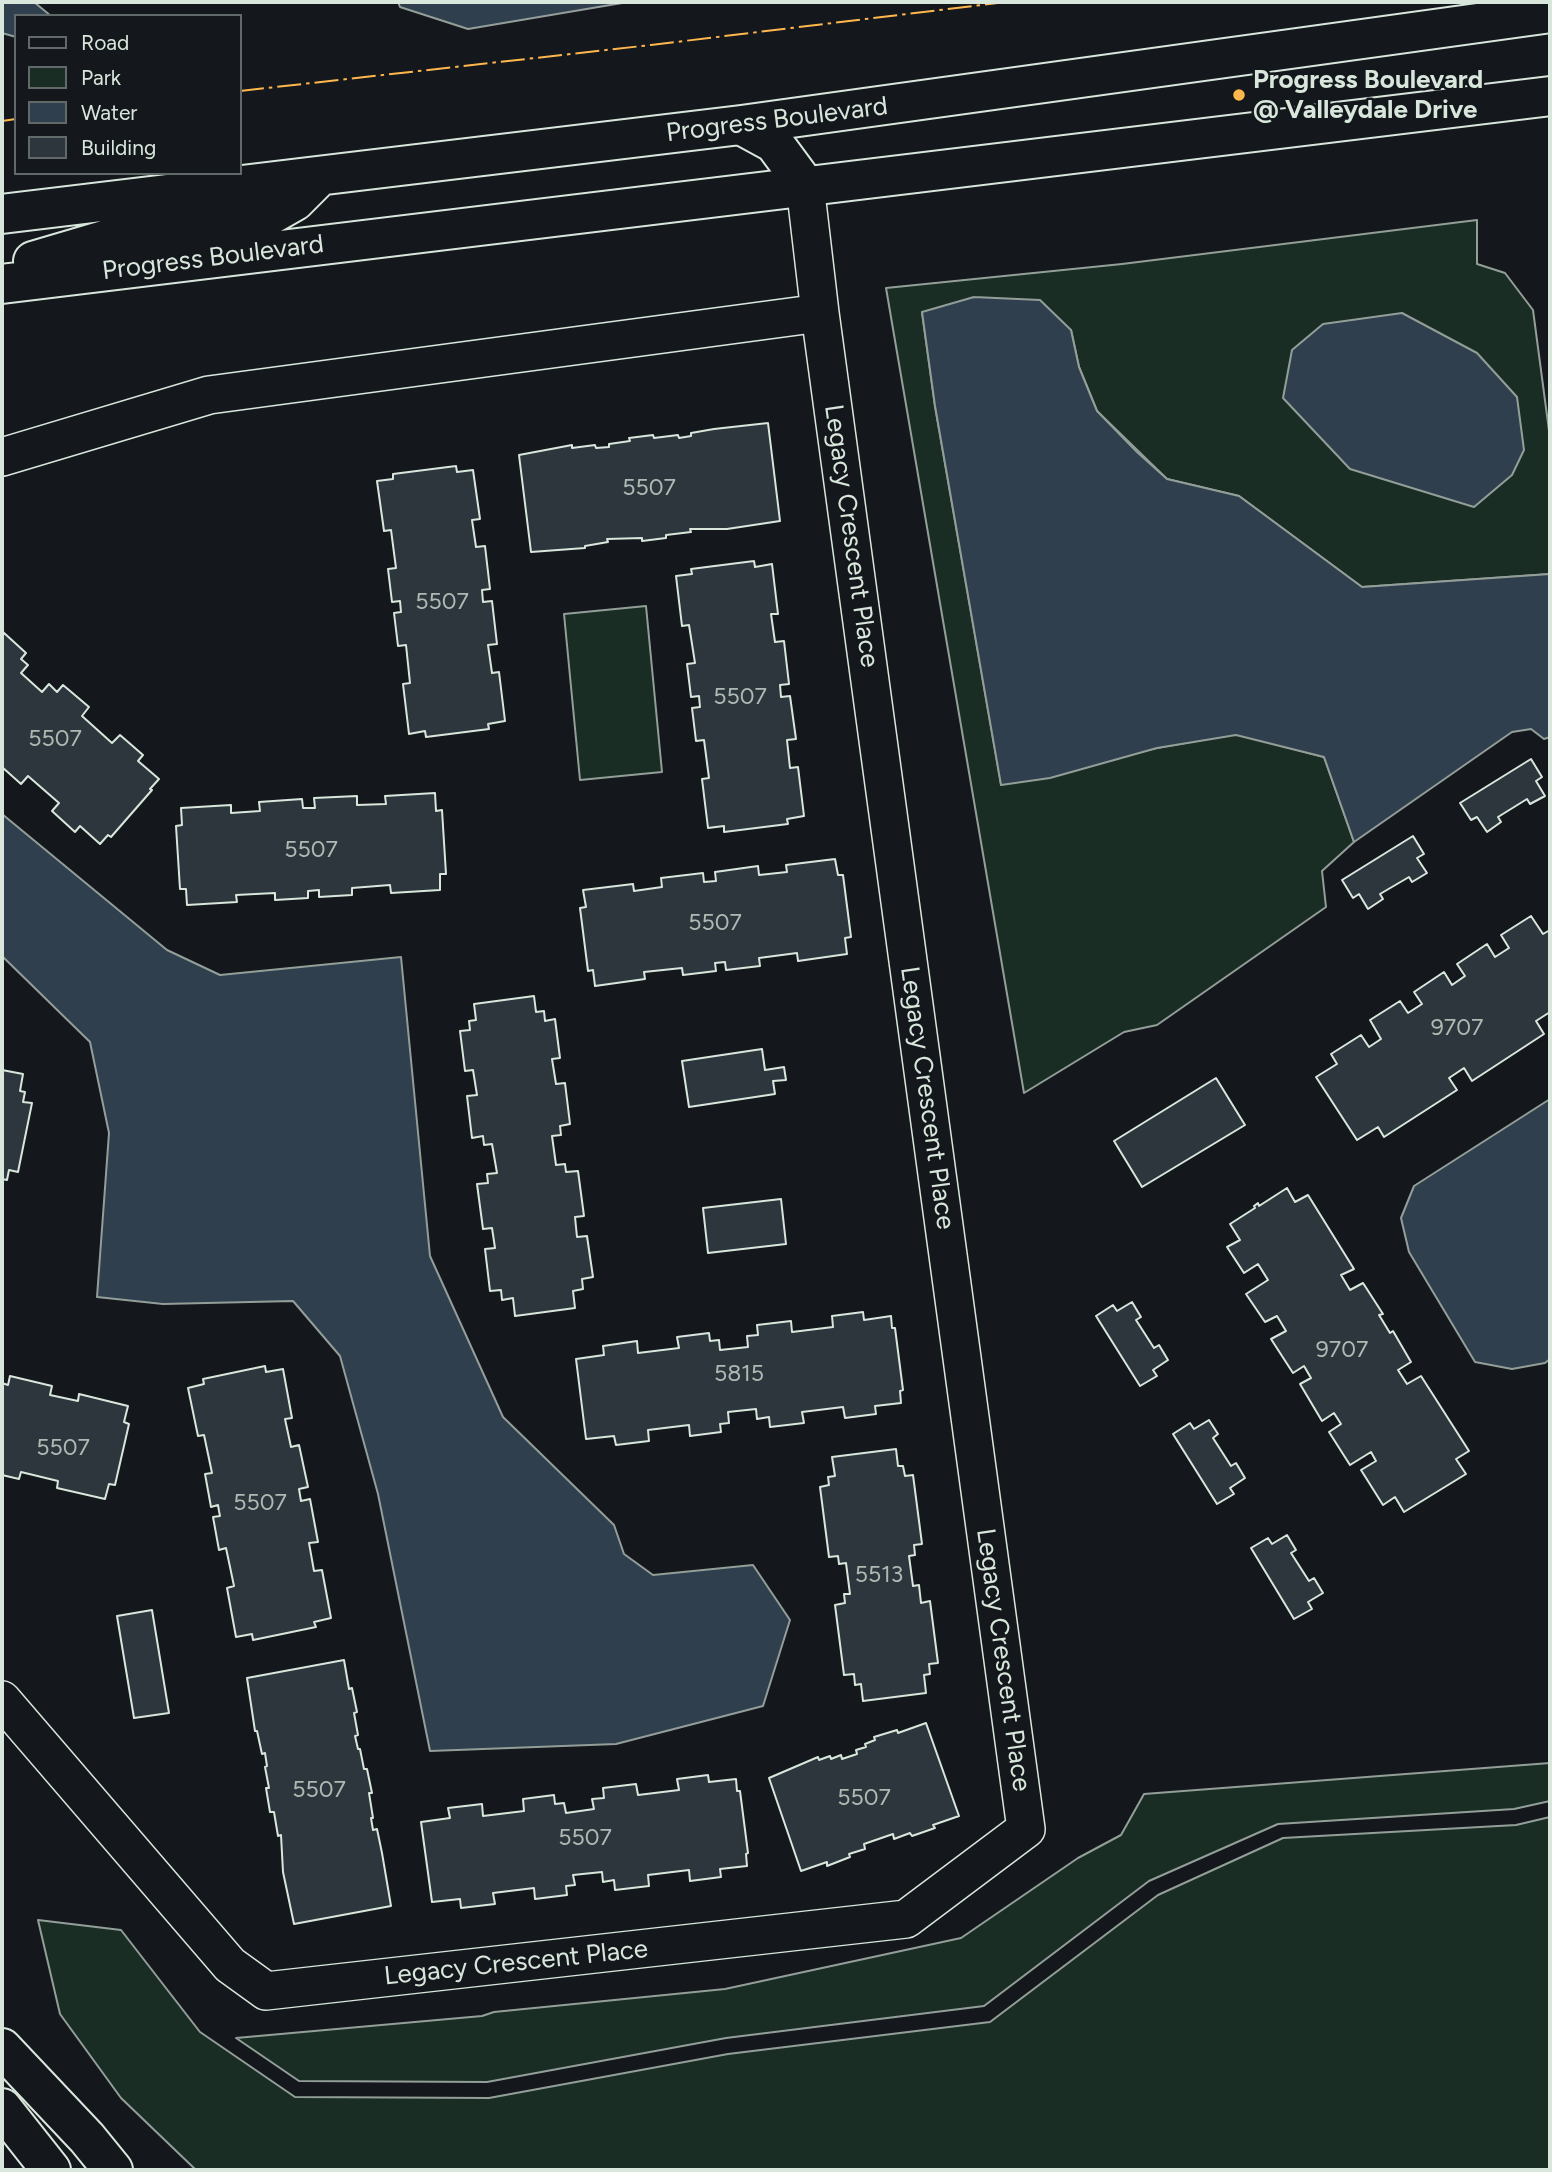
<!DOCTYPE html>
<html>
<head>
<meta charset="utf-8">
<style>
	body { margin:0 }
	#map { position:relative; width:1552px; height:2172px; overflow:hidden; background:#14181c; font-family:Figtree,sans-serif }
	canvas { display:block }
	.frame { position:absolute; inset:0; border:4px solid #d8e6dc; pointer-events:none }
	.legend { position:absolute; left:14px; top:14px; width:228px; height:161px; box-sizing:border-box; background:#14181c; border:2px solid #626a69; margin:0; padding:9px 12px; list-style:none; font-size:21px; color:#d8e6dc }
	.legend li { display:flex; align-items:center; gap:14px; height:35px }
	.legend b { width:35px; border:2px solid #626a69 }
</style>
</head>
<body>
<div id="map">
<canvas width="1552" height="2172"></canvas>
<div class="frame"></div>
<ul class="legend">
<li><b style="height:9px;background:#14181c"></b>Road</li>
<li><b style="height:19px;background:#1a2d24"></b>Park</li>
<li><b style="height:19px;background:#2f3f4d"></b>Water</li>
<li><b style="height:19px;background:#2c363c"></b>Building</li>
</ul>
</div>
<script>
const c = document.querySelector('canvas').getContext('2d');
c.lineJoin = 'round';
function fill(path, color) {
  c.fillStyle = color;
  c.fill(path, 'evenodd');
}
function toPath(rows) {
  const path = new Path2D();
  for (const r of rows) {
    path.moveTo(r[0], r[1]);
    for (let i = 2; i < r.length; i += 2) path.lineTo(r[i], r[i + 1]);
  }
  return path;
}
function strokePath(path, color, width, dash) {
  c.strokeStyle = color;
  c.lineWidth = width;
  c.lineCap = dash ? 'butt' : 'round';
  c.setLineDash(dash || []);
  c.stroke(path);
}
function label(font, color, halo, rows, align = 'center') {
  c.font = font + ' Figtree,sans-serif';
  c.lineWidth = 5;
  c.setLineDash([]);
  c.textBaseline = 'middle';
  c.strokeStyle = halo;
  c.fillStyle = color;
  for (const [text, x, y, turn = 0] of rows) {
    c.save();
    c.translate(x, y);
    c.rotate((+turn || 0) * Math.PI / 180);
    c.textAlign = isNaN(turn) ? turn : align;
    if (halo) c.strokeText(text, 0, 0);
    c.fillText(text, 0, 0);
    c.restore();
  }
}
const green = toPath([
	[1477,220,1477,264,1505,273,1533,310,1550,438,1550,574,1362,587,1239,496,1167,479,1097,411,1079,367,1071,330,922,312,935,406,1001,784,1157,748,1236,734,1324,757,1354,842,1322,871,1326,907,1157,1025,1124,1032,1024,1093,886,288,1122,264,1477,220],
	[646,606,662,772,580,780,564,614,646,606],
	[1550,1763,1550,1801,1514,1809,1278,1824,1149,1881,984,2006,726,2038,487,2082,299,2081,236,2038,482,2016,494,2012,725,1989,961,1938,1078,1858,1121,1835,1144,1794,1550,1763],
	[1550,1817,1550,2170,196,2170,121,2098,60,2014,38,1920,121,1930,200,2032,295,2097,489,2098,728,2054,990,2022,1158,1895,1283,1838,1516,1825,1550,1817]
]);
fill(green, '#1a2d24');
strokePath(green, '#939e99', 2);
const water = toPath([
	[2,2,34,2,51,16,16,16,16,37,2,33,2,2],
	[398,2,628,2,468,29,400,7,398,2],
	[974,297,1040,300,1071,330,1079,367,1097,411,1137,452,1167,479,1239,496,1362,587,1550,574,1550,737,1544,739,1531,729,1512,732,1354,842,1324,757,1236,735,1157,748,1050,778,1001,785,935,406,922,312,974,297],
	[1402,313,1477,353,1517,397,1524,450,1512,475,1474,507,1350,469,1283,398,1292,350,1323,324,1402,313],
	[2,814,167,950,220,975,401,957,430,1256,503,1417,614,1525,624,1554,653,1575,753,1565,790,1620,763,1706,616,1744,430,1751,378,1494,340,1356,293,1301,163,1304,97,1297,109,1133,90,1042,2,956,2,814],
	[1550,1099,1550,1359,1545,1363,1512,1369,1475,1362,1409,1252,1401,1218,1414,1186,1550,1099]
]);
fill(water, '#2f3f4d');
strokePath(water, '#939e99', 2);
const building = toPath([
	[768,423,780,521,727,529,690,529,691,532,666,535,666,538,642,541,642,538,607,539,608,542,585,546,585,548,531,552,519,455,572,445,572,448,595,445,596,448,609,447,609,444,630,441,629,438,653,435,654,438,678,435,679,438,691,436,691,433,714,429,768,423],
	[456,466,457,472,473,470,480,519,472,520,476,547,485,546,490,589,482,590,483,602,492,601,497,644,488,645,492,673,499,672,505,721,488,724,489,729,426,737,425,731,409,734,403,684,410,683,406,645,398,646,394,613,401,612,400,601,392,602,388,569,396,568,391,530,384,531,377,481,393,479,393,474,456,466],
	[754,561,755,567,772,564,778,614,771,614,775,642,784,641,789,684,780,685,781,697,790,696,796,739,787,740,790,768,798,767,804,816,787,819,788,824,724,832,724,826,708,828,702,779,709,778,704,740,696,741,692,708,700,707,699,696,691,697,687,664,695,663,689,625,682,626,676,576,692,574,691,569,754,561],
	[3,632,26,653,21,659,28,665,21,673,42,692,49,684,57,692,63,685,89,707,82,716,112,743,120,735,143,755,138,761,159,779,150,789,152,790,111,837,108,835,100,844,80,826,75,832,52,811,59,803,28,776,21,784,2,767,3,632],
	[1531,759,1542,777,1536,781,1545,796,1530,804,1527,799,1498,817,1501,822,1487,832,1477,817,1471,820,1460,803,1531,759],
	[435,793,436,811,442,810,446,874,440,874,440,890,391,893,390,885,352,888,352,895,319,897,319,890,308,891,308,898,275,900,275,893,236,895,237,902,187,905,186,889,180,889,176,826,182,825,181,808,231,805,231,813,260,811,259,802,302,799,303,808,315,808,314,798,357,796,357,805,386,804,385,796,435,793],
	[1413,836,1424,854,1417,858,1427,873,1412,882,1409,877,1380,894,1383,899,1368,909,1359,894,1353,898,1342,880,1413,836],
	[835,859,838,875,843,875,851,937,845,938,847,954,798,961,797,953,759,958,760,966,726,970,725,962,715,963,716,971,683,975,682,968,644,972,645,979,595,986,593,970,588,971,580,908,586,907,583,890,633,884,634,891,662,887,661,878,703,873,704,882,716,881,715,872,758,866,759,875,787,872,786,865,835,859],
	[1531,916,1543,934,1550,930,1550,1012,1536,1021,1544,1034,1472,1081,1464,1068,1449,1078,1457,1090,1384,1137,1378,1127,1357,1140,1316,1077,1337,1064,1331,1054,1361,1035,1369,1047,1381,1039,1370,1020,1400,1001,1408,1013,1422,1004,1414,992,1444,972,1452,985,1465,976,1457,964,1487,944,1495,957,1509,948,1501,935,1531,916],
	[534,996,536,1012,544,1011,545,1021,555,1019,560,1058,552,1059,556,1084,565,1083,570,1124,560,1126,561,1135,552,1136,556,1165,565,1164,566,1172,578,1171,584,1216,575,1217,577,1237,587,1236,593,1277,582,1279,583,1289,573,1291,575,1308,515,1316,513,1298,502,1300,501,1290,490,1291,485,1249,495,1248,492,1228,483,1229,477,1184,488,1183,487,1174,497,1173,492,1144,484,1145,483,1136,472,1138,467,1096,477,1095,473,1070,465,1071,460,1031,470,1030,469,1021,476,1020,474,1004,534,996],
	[762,1049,765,1070,784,1067,786,1080,773,1081,775,1094,689,1107,682,1061,762,1049],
	[2,1070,23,1074,20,1091,25,1092,23,1102,32,1103,18,1172,9,1170,7,1180,2,1179,2,1070],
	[1216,1078,1245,1125,1142,1187,1114,1141,1216,1078],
	[1287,1188,1295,1202,1308,1195,1354,1269,1341,1275,1350,1290,1363,1283,1383,1314,1379,1315,1390,1333,1393,1331,1411,1362,1398,1370,1407,1384,1421,1376,1469,1451,1456,1459,1466,1474,1404,1512,1395,1497,1383,1505,1361,1470,1376,1461,1371,1452,1350,1465,1329,1432,1341,1424,1334,1413,1322,1421,1300,1384,1311,1378,1304,1366,1293,1373,1271,1339,1286,1331,1277,1316,1265,1322,1246,1294,1268,1280,1258,1264,1244,1273,1227,1247,1240,1240,1230,1224,1255,1208,1254,1206,1258,1203,1259,1206,1287,1188],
	[781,1199,786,1244,708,1253,703,1208,781,1199],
	[1132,1302,1141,1317,1136,1320,1154,1348,1159,1345,1168,1360,1153,1370,1157,1376,1140,1386,1096,1316,1113,1305,1117,1311,1132,1302],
	[863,1312,864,1320,891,1316,892,1328,895,1328,903,1390,900,1391,901,1403,875,1406,876,1414,845,1418,843,1407,802,1412,804,1423,770,1427,769,1417,757,1419,756,1409,728,1412,729,1423,720,1424,721,1432,690,1436,689,1425,648,1430,649,1441,616,1445,614,1436,586,1439,576,1359,604,1355,603,1346,637,1341,638,1353,679,1348,677,1337,709,1333,710,1341,719,1340,720,1350,748,1347,747,1336,758,1335,757,1325,791,1321,792,1332,833,1327,832,1316,863,1312],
	[265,1366,266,1372,283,1369,292,1418,285,1419,291,1447,299,1445,308,1487,299,1489,301,1501,310,1499,318,1542,309,1543,314,1571,322,1570,331,1618,314,1622,316,1627,253,1640,252,1634,236,1637,227,1588,234,1586,226,1548,219,1550,213,1517,220,1516,219,1511,218,1505,211,1507,205,1474,212,1473,204,1435,198,1436,188,1388,204,1384,203,1379,265,1366],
	[10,1376,52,1386,50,1395,78,1401,79,1394,128,1406,124,1422,129,1424,115,1485,109,1484,105,1499,57,1488,58,1481,21,1472,19,1479,2,1475,2,1383,8,1385,10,1376],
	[1209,1420,1218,1434,1213,1438,1231,1466,1236,1463,1245,1478,1230,1488,1234,1494,1217,1504,1173,1434,1190,1423,1194,1429,1209,1420],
	[896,1449,898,1466,903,1466,905,1476,913,1475,922,1544,914,1545,915,1555,909,1556,913,1586,919,1585,921,1603,930,1601,938,1663,929,1664,930,1674,924,1675,926,1693,863,1701,861,1684,855,1685,854,1674,844,1675,835,1605,845,1603,844,1594,850,1594,846,1563,839,1564,838,1556,829,1557,820,1487,829,1485,828,1477,835,1476,832,1457,896,1449],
	[1287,1535,1296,1550,1291,1553,1309,1581,1314,1578,1323,1593,1308,1602,1312,1609,1294,1619,1251,1548,1268,1538,1272,1544,1287,1535],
	[152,1610,169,1713,134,1718,117,1616,152,1610],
	[344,1660,349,1689,352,1688,357,1712,354,1713,358,1735,355,1736,358,1749,360,1749,364,1769,367,1769,372,1793,369,1793,373,1818,371,1818,373,1830,377,1829,382,1853,391,1906,294,1924,283,1872,281,1835,278,1836,274,1812,270,1812,266,1788,269,1788,265,1767,267,1766,265,1753,262,1754,257,1731,255,1731,247,1678,344,1660],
	[926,1723,959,1816,933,1825,935,1828,912,1836,910,1833,894,1839,893,1834,864,1844,865,1849,849,1854,850,1857,827,1866,827,1862,801,1871,769,1778,818,1757,819,1760,830,1756,831,1759,841,1755,842,1759,857,1754,856,1750,866,1747,865,1744,875,1740,874,1737,897,1730,898,1733,926,1723],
	[708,1775,709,1782,736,1779,737,1791,740,1791,748,1853,746,1854,747,1866,720,1869,721,1877,690,1881,689,1870,648,1875,649,1886,615,1890,614,1880,603,1882,602,1872,573,1875,575,1885,566,1886,567,1895,535,1899,534,1888,493,1893,495,1904,461,1908,460,1899,432,1902,421,1822,450,1818,448,1808,482,1804,483,1816,524,1811,523,1799,554,1795,555,1804,564,1803,566,1813,594,1809,592,1799,604,1798,603,1788,636,1784,638,1795,679,1790,677,1779,708,1775]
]);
fill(building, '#2c363c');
strokePath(building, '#d8e6dc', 2);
const minor = toPath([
	[2,457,209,395,820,313],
	[2,1700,230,1965,266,1991,906,1919,1026,1829,820,313,805,185]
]);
const major = toPath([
	[741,125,774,143,805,185],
	[2,214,741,125,1550,13],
	[33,261,111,238,260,221,295,201,319,177],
	[2,284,1550,96],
	[2,2108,51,2170]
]);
const highway = toPath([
	[2,2048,87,2138,113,2170]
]);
strokePath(minor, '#d8e6dc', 40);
strokePath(major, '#d8e6dc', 42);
strokePath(highway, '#d8e6dc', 42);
strokePath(minor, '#14181c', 37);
strokePath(major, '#14181c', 38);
strokePath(highway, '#14181c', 38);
strokePath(toPath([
	[240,91,651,45,1006,2],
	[2,121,16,119]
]), '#ffb74d', 2, [24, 5, 3.5, 5]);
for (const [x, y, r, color] of [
	[1239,95,7,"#ffb74d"]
]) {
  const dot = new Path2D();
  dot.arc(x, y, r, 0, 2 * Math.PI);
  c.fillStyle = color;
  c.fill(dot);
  strokePath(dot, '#14181c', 2.5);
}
label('23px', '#adbab4', null, [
	["5507",649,488],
	["5507",442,602],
	["5507",740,697],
	["5507",55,739],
	["5507",311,850],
	["5507",715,923],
	["9707",1457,1028],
	["9707",1342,1350],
	["5815",739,1374],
	["5507",63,1448],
	["5507",260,1503],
	["5513",879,1575],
	["5507",319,1790],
	["5507",864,1798],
	["5507",585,1838]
]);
label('bold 26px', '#d8e6dc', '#14181c', [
	["Progress Boulevard",1253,80],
	["@ Valleydale Drive",1253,110]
], 'left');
label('26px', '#d8e6dc', '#14181c', [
	["Progress Boulevard",777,120,-7],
	["Progress Boulevard",213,258,-7],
	["Legacy Crescent Place",851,536,82],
	["Legacy Crescent Place",927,1098,82],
	["Legacy Crescent Place",1003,1660,82],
	["Legacy Crescent Place",516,1963,-6]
]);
</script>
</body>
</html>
